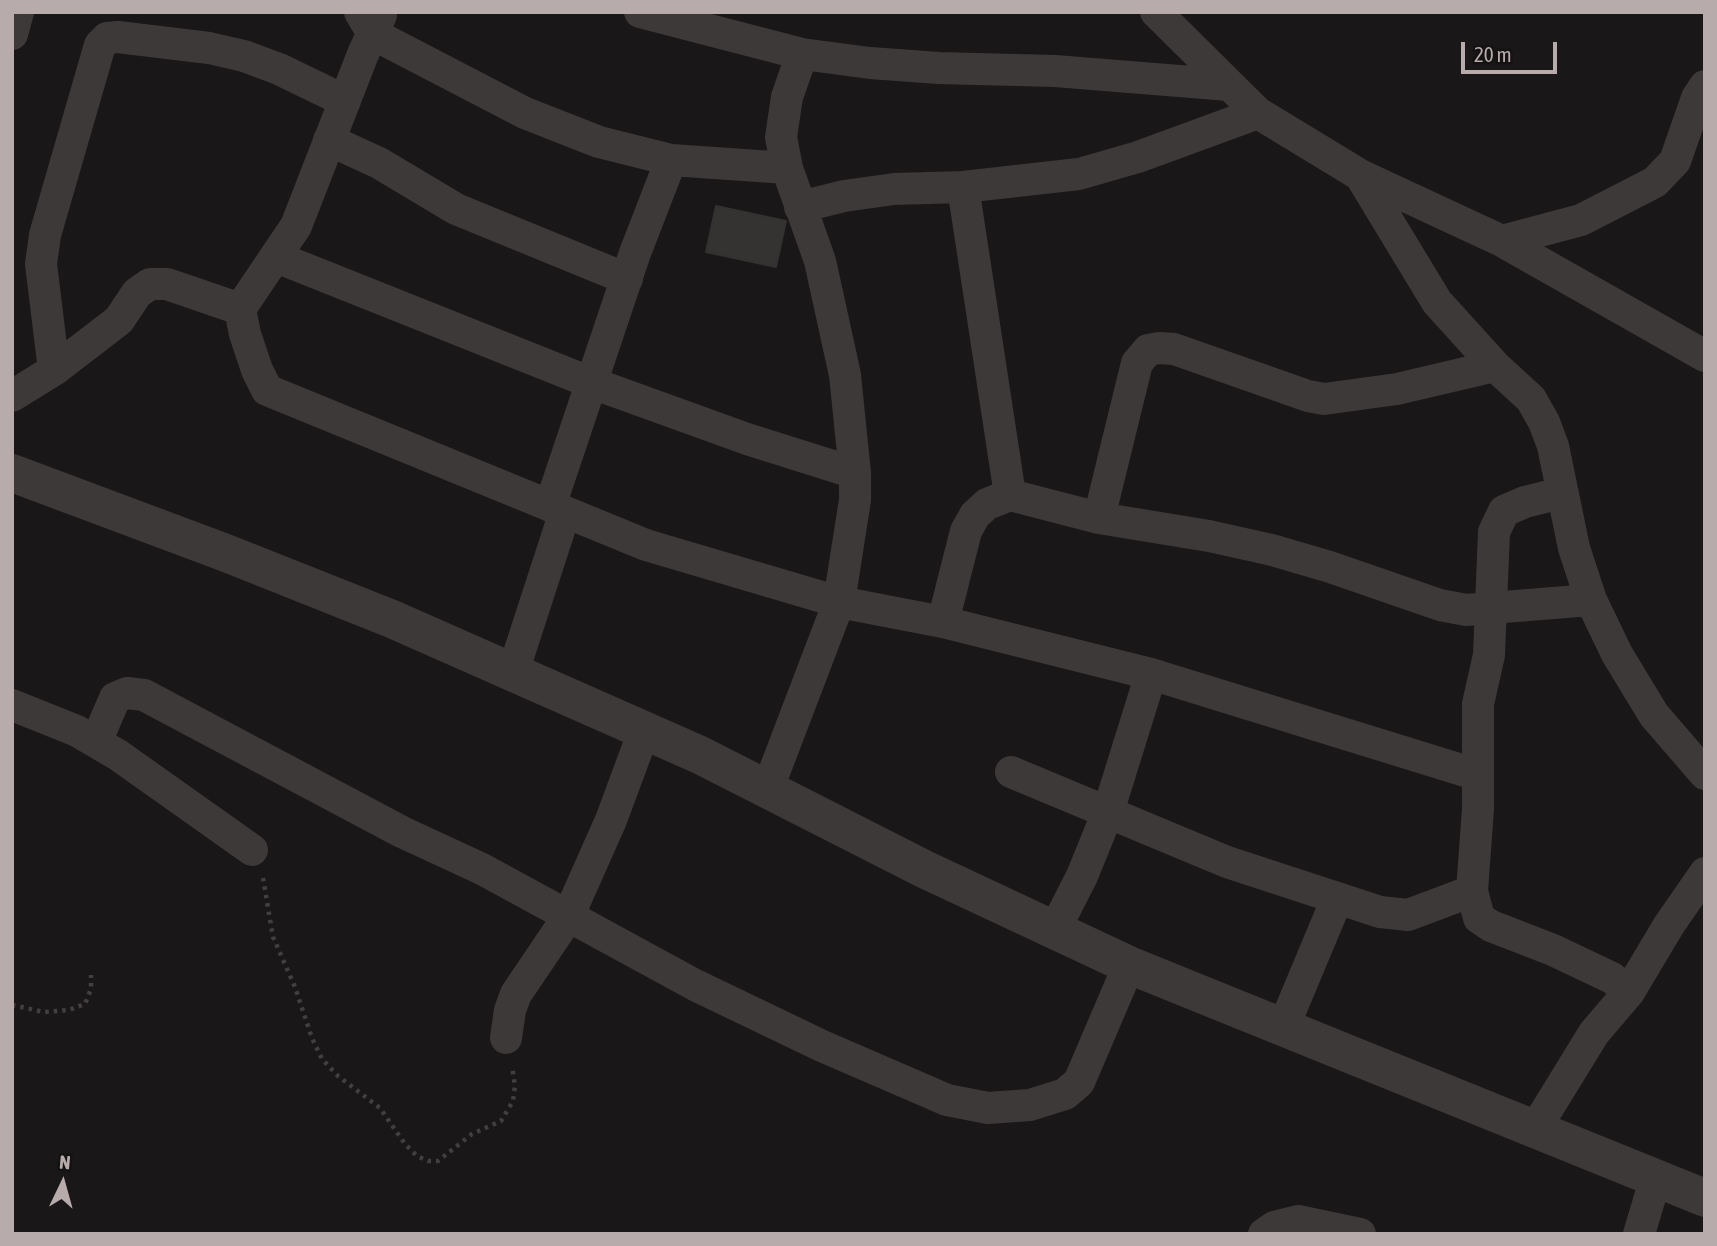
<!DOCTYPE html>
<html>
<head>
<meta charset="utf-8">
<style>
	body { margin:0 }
	#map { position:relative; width:1717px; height:1246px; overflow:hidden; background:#191717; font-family:"Asap Condensed",sans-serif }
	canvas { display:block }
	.frame { position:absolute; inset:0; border:14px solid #b7abab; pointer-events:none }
	.north { position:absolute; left:28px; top:1148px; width:70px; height:70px; -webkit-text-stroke:5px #141212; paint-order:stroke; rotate:5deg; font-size:19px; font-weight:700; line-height:28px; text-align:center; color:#b7abab }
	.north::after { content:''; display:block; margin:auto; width:24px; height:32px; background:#b7abab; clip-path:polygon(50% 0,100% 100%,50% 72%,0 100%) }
	.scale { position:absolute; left:1461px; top:42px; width:96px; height:32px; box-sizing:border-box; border:4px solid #b7abab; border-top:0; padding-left:9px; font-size:21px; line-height:24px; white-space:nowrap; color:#b7abab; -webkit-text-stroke:5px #141212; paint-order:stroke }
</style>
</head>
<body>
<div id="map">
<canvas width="1717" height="1246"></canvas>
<div class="frame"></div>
<div class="north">N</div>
<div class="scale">20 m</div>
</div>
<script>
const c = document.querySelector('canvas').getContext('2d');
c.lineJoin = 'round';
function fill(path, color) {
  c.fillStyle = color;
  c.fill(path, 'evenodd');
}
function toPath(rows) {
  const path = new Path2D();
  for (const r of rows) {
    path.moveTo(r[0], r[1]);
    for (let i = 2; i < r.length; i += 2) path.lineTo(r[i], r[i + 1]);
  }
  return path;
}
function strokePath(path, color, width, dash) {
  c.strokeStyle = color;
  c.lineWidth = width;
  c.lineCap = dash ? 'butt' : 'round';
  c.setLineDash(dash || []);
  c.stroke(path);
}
const building = toPath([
	[716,206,786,221,776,267,706,252,716,206]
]);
fill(building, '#343332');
strokePath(building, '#343231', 2);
strokePath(toPath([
	[263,878,273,937,295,987,312,1038,322,1059,338,1076,380,1108,405,1144,417,1156,428,1161,438,1161,472,1134,501,1121,513,1101,515,1086,512,1066],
	[12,1005,44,1012,69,1010,85,1004,91,989,91,975]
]), '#443f3f', 4.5, [3.5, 5]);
strokePath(toPath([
	[360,12,373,34,525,113,599,142,671,160,787,168],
	[640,12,802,54,870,63,939,68,1055,71,1229,85],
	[1156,12,1258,113,1360,175,1502,241,1705,356],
	[12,34,18,12],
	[329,140,379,163,456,209,627,279],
	[1360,175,1437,302,1495,366,1531,399,1544,422,1553,446,1574,548,1591,600,1617,654,1654,715,1705,774],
	[963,187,1010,495],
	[800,207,844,196,894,189,963,187,1079,174,1138,157,1258,113],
	[1502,241,1581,220,1655,182,1675,161,1697,98,1705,86],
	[276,257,592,383,747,439,855,473],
	[240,309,296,226,363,54,381,15],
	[54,370,41,264,45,235,100,45,107,38,118,37,209,48,244,56,279,69,345,101],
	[12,396,54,370,119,320,137,293,150,284,167,284,240,309,245,334,257,370,267,390,646,545,839,602,943,622,1151,674,1478,775],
	[1561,493,1525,502,1504,511,1494,532,1489,655,1478,704,1478,809,1472,891,1479,918,1491,926,1553,950,1612,978,1629,992],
	[550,506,635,253,671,160],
	[1099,518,1137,363,1148,350,1159,348,1174,349,1308,396,1324,399,1397,389,1495,366],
	[943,622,966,531,975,515,987,504,1010,495,1099,518,1209,536,1272,550,1330,567,1440,605,1466,610,1591,600],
	[513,672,565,512],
	[12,705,77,731,118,755,252,850],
	[96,742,115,698,127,693,144,695,402,832,482,869,695,985,822,1046,947,1100,988,1108,1030,1105,1065,1094,1079,1082,1129,965],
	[1011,772,1227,862,1380,912,1408,915,1472,891],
	[768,788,839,602,855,500,855,473,845,375,820,261,787,168,781,137,787,97,802,54],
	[1054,931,1082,876,1108,812,1151,674],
	[1283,1028,1337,899],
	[506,1038,510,1010,516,994,568,917,611,820,644,731],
	[1535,1129,1594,1033,1629,992,1669,925,1705,873],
	[1264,1234,1274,1227,1298,1221,1360,1234],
	[1639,1234,1656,1177]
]), '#3d3938', 32);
strokePath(toPath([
	[12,473,226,553,392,619,700,755,924,869,1129,965,1705,1198]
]), '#3d3938', 38);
</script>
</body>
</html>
